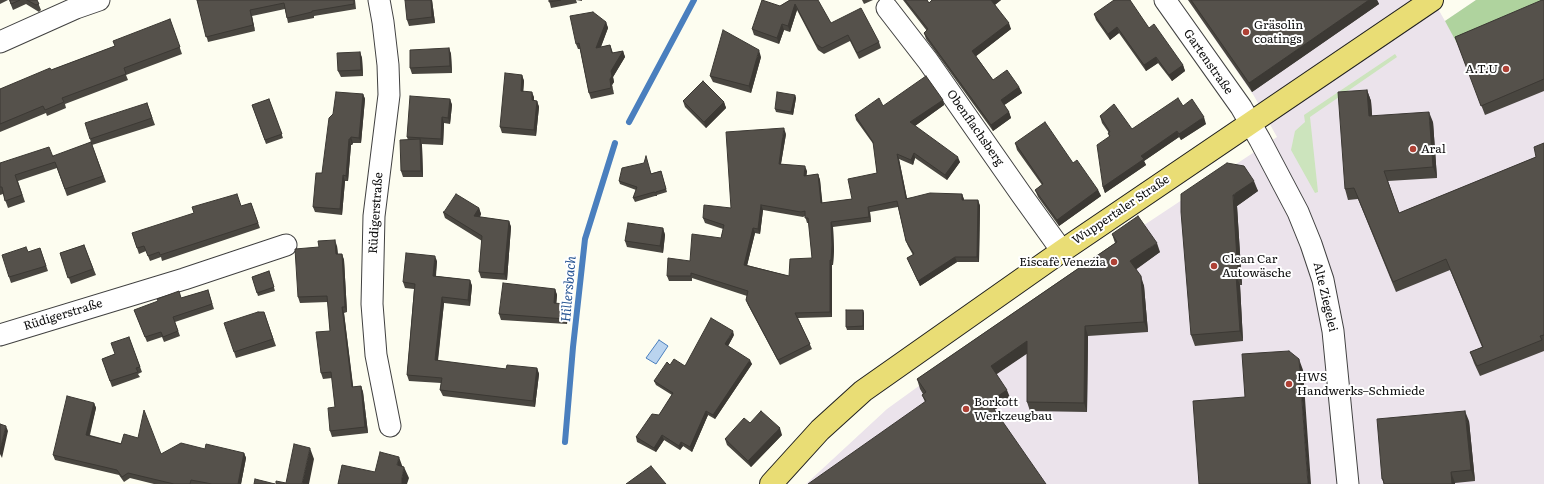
<!DOCTYPE html>
<html>
<head>
<meta charset="utf-8">
<style>
	body { margin:0 }
	canvas { display:block; background:#fdfdf0 }
</style>
</head>
<body>
<canvas width="1544" height="484"></canvas>
<script>
const c = document.querySelector('canvas').getContext('2d');
c.lineJoin = 'round';
function fill(path, color) {
  c.fillStyle = color;
  c.fill(path, 'evenodd');
}
function toPath(rows) {
  const path = new Path2D();
  for (const r of rows) {
    path.moveTo(r[0], r[1]);
    for (let i = 2; i < r.length; i += 2) path.lineTo(r[i], r[i + 1]);
  }
  return path;
}
function strokePath(path, color, width, dash) {
  c.strokeStyle = color;
  c.lineWidth = width;
  c.lineCap = dash ? 'butt' : 'round';
  c.setLineDash(dash || []);
  c.stroke(path);
}
function label(font, color, halo, rows, align = 'center') {
  c.font = font + ' Literata,serif';
  c.lineWidth = 4;
  c.setLineDash([]);
  c.textBaseline = 'middle';
  c.strokeStyle = halo;
  c.fillStyle = color;
  for (const [text, x, y, turn = 0] of rows) {
    c.save();
    c.translate(x, y);
    c.rotate((+turn || 0) * Math.PI / 180);
    c.textAlign = isNaN(turn) ? turn : align;
    if (halo) c.strokeText(text, 0, 0);
    c.fillText(text, 0, 0);
    c.restore();
  }
}
fill(toPath([
	[1188,0,1433,0,1445,21,1476,0,1544,0,1544,484,806,484,887,409,1114,245,1277,137,1254,96]
]), '#ebe3eb');
fill(toPath([
	[1395,54,1397,57,1310,117,1318,192,1315,193,1291,150,1295,131,1305,122,1304,115]
]), '#cce4bd');
fill(toPath([
	[1476,0,1544,0,1459,47,1445,21]
]), '#afd39e');
const water = toPath([
	[659,340,668,346,656,364,646,358,659,340]
]);
fill(water, '#bad4ef');
strokePath(water, '#4a7fbe', 1);
strokePath(toPath([
	[629,122,694,0],
	[565,442,573,347,585,239,615,143]
]), '#4a7fbe', 6);
const minor = toPath([
	[379,0,383,22,388,65,389,95,374,216,372,304,376,355,390,426],
	[1165,0,1241,107,1260,140,1298,212,1311,244,1323,280,1333,331,1348,484],
	[887,8,928,61,1021,194,1062,251],
	[0,42,76,8,99,0],
	[0,335,184,279,286,245]
]);
const major = toPath([
	[771,484,820,430,863,391,1062,251,1432,0]
]);
strokePath(minor, '#414141', 23);
strokePath(major, '#1f1f1f', 24);
strokePath(minor, '#fff', 21);
strokePath(major, '#e9dd75', 22);
fill(toPath([
	[0,0,8,0,0,4],
	[9,0,37,0,41,10,39,12,26,4,13,10],
	[197,0,355,0,356,9,314,16,314,18,288,23,287,18,285,9,252,16,255,31,208,42],
	[432,0,435,23,409,26,407,20],
	[549,0,582,0,582,1,576,0,577,3,551,8],
	[790,0,831,23,879,42,881,48,859,59,850,41,824,54,818,50,797,10,790,32,784,30,779,44,754,35,752,29,780,6],
	[862,0,873,0,864,4],
	[903,0,927,0,929,3,932,0,1001,0,995,5,1011,29,976,56,993,80,1019,87,1022,93,1004,105,1009,112,1011,118,993,131,926,39,924,33,927,31],
	[1188,0,1377,0,1379,4,1252,92],
	[1544,0,1544,91,1485,115,1455,37],
	[1094,14,1149,28,1183,65,1185,71,1172,81,1158,63,1146,71,1119,33,1110,40,1096,20],
	[170,19,182,54,126,75,128,80,65,104,66,108,47,116,46,113,0,132,0,89,115,46],
	[606,22,608,28,601,47,610,45,613,53,623,51,625,57,613,77,614,82,612,85,614,94,591,99,589,93,580,49,578,49,576,44],
	[449,48,451,54,452,73,412,74,410,68],
	[360,52,362,58,363,76,341,77,338,71],
	[761,57,751,93,713,82,710,76],
	[522,75,524,81,523,91,534,97,534,101,537,101,539,107,536,136,502,133,500,127],
	[1367,90,1371,101,1372,116,1433,122,1437,178,1388,181,1399,213,1536,157,1544,143,1544,351,1480,376,1474,363,1470,352,1482,347,1450,270,1396,292,1358,199,1348,200,1345,189],
	[363,94,365,99,361,143,353,143,352,145,351,145,348,181,345,181,342,215,315,212,313,207,322,173],
	[795,95,796,98,793,115,776,112,775,109],
	[269,99,283,138,266,144,252,105],
	[450,99,452,105,450,124,444,123,443,145,422,144,422,146,423,177,403,177,401,171,408,140,407,137],
	[943,100,944,105,915,126,960,162,947,180,915,158,913,165,899,159,907,198,962,194,964,200,978,200,980,206,979,262,957,262,920,286,907,258,913,255,908,246,906,241,898,207,870,212,871,222,833,227,834,250,833,265,832,265,832,317,798,318,812,349,780,365,748,305,746,300,747,296,692,278,692,281,669,281,667,276,690,261,721,238,723,229,705,223,703,218,731,208,786,134,781,164,807,171,806,176,818,174,820,180,822,203,852,199,877,173,874,145,856,120,855,115,883,106],
	[763,210,803,217,805,216,807,223,809,223,812,258,789,276,747,265,755,233,760,234],
	[683,101,724,102,726,108,706,128,685,107],
	[147,103,155,125,92,145,90,139],
	[1183,106,1206,124,1181,140,1179,137,1144,161,1146,165,1105,193,1103,187,1109,136,1108,133,1109,133,1102,123,1100,116,1132,129],
	[91,142,106,182,67,196,57,168,18,181,25,202,8,208,3,194,0,195,0,163,53,157],
	[1015,143,1073,163,1098,190,1101,196,1059,226,1038,197,1035,190,1042,185,1017,150],
	[1244,166,1258,191,1237,206,1242,285,1240,285,1243,341,1195,346,1191,335],
	[661,171,667,192,657,195,657,196,655,196,635,202,633,198,636,190,620,184,619,181],
	[251,203,260,228,162,261,161,257,150,261,146,251,139,254,132,233,241,206],
	[479,208,481,214,480,217,509,221,511,227,507,280,481,278,479,272,482,241,445,218,443,212],
	[663,228,665,235,663,253,627,247,625,241],
	[1112,234,1160,252,1136,269,1144,286,1148,332,1088,336,1087,412,1030,411,1027,402,1027,353,996,374,1011,400,994,410,925,402,922,395,923,394,920,389,917,379,1115,243],
	[84,245,96,275,71,284,60,253],
	[337,246,338,254,342,254,344,260,347,312,344,313,353,387,361,386,363,392,368,433,332,437,330,431,335,407,332,378,323,379,321,373,330,331,328,302,300,303,298,297],
	[40,248,48,271,11,283,9,277,28,252],
	[437,261,436,276,470,280,472,286,470,306,444,303,438,361,506,369,537,368,539,374,535,407,443,396,440,390,441,383,409,381,407,375,414,289,405,288,403,282],
	[269,271,275,291,258,296,252,277],
	[555,289,557,295,556,303,568,310,567,324,501,320,499,314],
	[208,290,214,309,175,322,180,336,164,342,162,337,147,342,134,310,181,298],
	[863,310,864,314,864,330,847,330,846,327],
	[264,312,276,346,236,358,234,352],
	[734,335,728,346,752,364,715,419,708,415,692,452,683,446,680,450,664,440,656,452,637,442,636,437,659,415,672,395,656,385,654,381,670,365,685,366],
	[129,337,142,372,138,374,140,377,112,387,102,359,115,354],
	[94,403,96,408,90,435,161,454,205,449,244,453,246,458,241,484,154,484,130,478,124,482,119,475,55,460,53,455],
	[1469,421,1475,481,1455,483,1455,484,1384,484,1382,479],
	[750,423,782,435,751,467,727,445,725,439]
]), '#494640');
fill(toPath([
	[431,0,432,0,435,23,432,17],
	[991,0,1001,0,993,6],
	[1369,0,1377,0,1379,4,1252,92,1249,83],
	[795,4,797,10,790,32,788,26],
	[250,10,252,16,255,31,253,25],
	[606,22,608,28,598,54,596,48],
	[1009,23,1011,29,975,57,972,51],
	[782,24,784,30,779,44,777,38],
	[1117,27,1119,33,1110,40,1108,34],
	[449,48,451,54,452,73,450,66],
	[759,50,761,57,751,93,749,86],
	[623,51,625,57,613,77,614,82,612,85,614,94,610,79,611,71],
	[360,52,362,58,363,76,361,70],
	[1156,57,1158,63,1146,71,1144,65],
	[1183,65,1185,71,1172,81,1169,75],
	[522,75,524,81,523,96,521,91],
	[1019,87,1022,93,1003,106,1001,100],
	[1367,90,1371,101,1373,127,1369,116],
	[532,92,534,97,534,106,532,100],
	[363,94,365,99,361,143,359,138],
	[795,95,796,98,793,115,791,112],
	[450,99,452,105,450,124,448,118],
	[943,100,944,105,912,128,910,122],
	[537,101,539,107,536,136,534,130],
	[724,102,726,108,706,128,704,122],
	[1009,112,1011,118,993,131,991,125],
	[1429,112,1433,122,1437,178,1433,167],
	[442,117,444,123,443,145,441,139],
	[1204,117,1206,124,1181,140,1179,134],
	[784,128,786,134,780,169,779,164],
	[1177,131,1179,137,1144,161,1146,165,1105,193,1103,187,1141,156],
	[351,137,353,143,352,145,350,139],
	[349,139,351,145,348,181,346,176],
	[420,139,422,146,423,177,421,171],
	[914,153,915,158,913,165,911,160],
	[897,154,899,159,908,204,906,199],
	[958,157,960,162,947,180,945,175],
	[805,166,807,171,806,181,804,176],
	[818,174,820,180,823,208,821,203],
	[343,175,345,181,342,215,340,209],
	[1254,181,1258,191,1237,206,1242,285,1238,275,1233,195],
	[1098,190,1101,196,1059,226,1057,220],
	[962,194,964,199,964,205,962,200],
	[978,200,980,206,979,262,977,257],
	[761,205,763,210,760,234,758,229],
	[868,207,870,212,871,222,869,217],
	[479,208,481,214,477,222,474,216],
	[509,221,511,227,507,280,504,274],
	[831,222,833,227,834,250,833,265,831,260],
	[663,228,665,235,663,253,660,246],
	[753,228,755,233,746,270,744,265],
	[335,240,337,246,338,260,336,254],
	[1157,243,1160,252,1134,271,1130,261],
	[342,254,344,260,347,312,345,307],
	[435,256,437,261,435,282,433,276],
	[955,257,957,262,920,286,918,281],
	[830,260,832,265,832,317,830,312],
	[1236,275,1240,285,1243,341,1240,331],
	[1141,276,1144,286,1148,332,1144,322],
	[470,280,472,286,470,306,468,300],
	[555,289,557,295,556,309,554,303],
	[442,297,444,303,437,366,435,360],
	[565,304,568,310,567,324,565,319],
	[342,307,344,313,354,393,352,387],
	[863,310,864,314,864,330,863,326],
	[1085,326,1088,336,1087,412,1084,403],
	[733,331,734,335,727,348,725,344],
	[1027,341,1031,351,994,376,991,366],
	[1299,359,1303,370,1311,484,1308,484],
	[750,360,752,364,715,419,713,415],
	[537,368,539,374,535,407,533,401],
	[361,386,363,392,368,433,365,427],
	[1007,390,1011,400,992,411,989,402],
	[94,403,96,408,88,440,86,435],
	[706,411,708,415,692,452,690,447],
	[1465,411,1469,421,1475,481,1471,470],
	[6,426,8,431,2,458,0,454,0,450],
	[780,428,782,435,751,467,748,461],
	[662,435,664,440,656,452,654,448],
	[681,442,683,446,680,450,679,446],
	[310,448,314,459,309,484,302,484],
	[244,453,246,458,241,484,238,484],
	[399,457,403,468,397,465],
	[404,467,409,478,407,484,402,484,402,478],
	[1451,472,1455,483,1455,484,1452,484]
]), '#3c3934');
const building = toPath([
	[10,0,20,0,11,4,10,0],
	[27,0,37,0,39,4,36,5,27,0],
	[197,0,354,0,354,4,312,11,312,12,287,18,284,3,250,10,253,25,206,37,197,0],
	[405,0,431,0,432,17,407,20,405,0],
	[549,0,561,0,549,2,549,0],
	[762,0,780,6,790,0,818,0,831,23,861,8,879,42,857,53,848,35,822,48,816,44,795,4,788,26,782,24,777,38,752,29,762,0],
	[905,0,927,0,929,3,932,0,991,0,1009,23,972,51,993,80,1007,70,1019,87,1001,100,1009,112,991,125,924,33,928,29,905,0],
	[1114,0,1130,0,1149,28,1154,24,1183,65,1169,75,1156,57,1144,65,1117,27,1108,34,1094,14,1114,0],
	[1191,0,1369,0,1249,83,1191,0],
	[1542,0,1544,0,1544,79,1481,106,1455,37,1542,0],
	[593,12,606,22,596,48,610,45,612,53,623,51,611,71,612,76,610,79,611,88,589,93,579,43,576,44,570,16,593,12],
	[170,19,180,47,124,68,126,74,62,98,64,102,45,110,43,106,0,124,0,89,50,68,51,70,115,46,113,41,170,19],
	[723,30,759,50,749,86,710,76,723,30],
	[449,48,450,66,410,68,410,50,449,48],
	[360,52,361,70,338,71,337,53,360,52],
	[505,73,522,75,521,91,532,92,532,100,537,101,534,130,500,127,505,73],
	[926,76,943,100,910,122,958,157,945,175,914,153,911,160,897,154,906,199,930,193,962,194,962,200,978,200,977,257,955,257,918,281,907,258,914,254,906,241,897,201,868,207,869,217,831,222,832,245,831,260,830,260,830,312,795,313,810,344,778,360,746,300,748,291,691,273,691,276,667,276,668,258,690,261,692,234,721,238,724,225,703,218,704,205,731,208,726,132,784,128,779,164,805,166,804,176,818,174,821,203,852,199,848,179,877,173,873,142,855,115,879,98,883,106,926,76],
	[761,205,801,212,805,211,805,218,808,218,812,258,790,259,789,276,744,265,753,228,758,229,761,205],
	[703,81,724,102,704,122,683,101,703,81],
	[1367,90,1369,116,1429,112,1433,167,1384,171,1399,213,1536,157,1534,147,1544,143,1544,335,1540,336,1542,340,1477,366,1470,352,1483,347,1446,259,1393,282,1354,188,1345,189,1338,92,1367,90],
	[336,92,363,94,359,138,351,137,350,139,349,139,346,176,343,175,340,209,313,207,316,173,322,173,329,118,333,114,336,92],
	[777,92,795,95,791,112,775,109,777,92],
	[410,96,450,99,448,118,442,117,441,139,407,137,410,96],
	[1178,98,1183,106,1192,99,1204,117,1179,134,1177,131,1141,156,1144,159,1103,187,1097,145,1110,136,1108,133,1110,132,1100,116,1114,104,1132,129,1178,98],
	[269,99,282,134,265,140,252,105,269,99],
	[147,103,152,118,90,139,85,123,147,103],
	[1045,122,1073,163,1077,160,1098,190,1057,220,1035,190,1043,184,1015,143,1045,122],
	[420,139,421,171,401,171,400,140,420,139],
	[91,142,103,176,65,189,55,162,15,175,22,195,5,201,2,187,0,187,0,163,49,147,53,157,53,156,91,142],
	[646,156,651,174,661,171,666,189,656,192,656,193,654,192,633,198,637,187,619,181,622,168,644,163,646,156],
	[1227,163,1244,166,1254,181,1233,195,1238,275,1236,275,1240,331,1191,335,1181,212,1181,194,1227,163],
	[237,194,241,206,251,203,258,223,160,255,159,252,148,256,144,246,137,248,132,233,194,213,192,207,237,194],
	[456,194,479,208,474,216,509,221,504,274,479,272,482,236,443,212,444,212,456,194],
	[1138,216,1157,243,1130,261,1141,276,1144,322,1085,326,1084,403,1027,402,1027,341,991,366,1007,390,989,402,1046,484,808,484,926,401,922,395,926,392,917,379,1117,242,1112,234,1138,216],
	[628,223,663,228,660,246,625,241,628,223],
	[335,240,336,254,342,254,345,307,342,307,352,387,361,386,365,427,330,431,328,408,335,407,331,372,321,373,316,332,330,331,327,296,298,297,295,249,319,247,318,241,335,240],
	[84,245,93,269,68,278,60,253,84,245],
	[26,247,28,252,40,248,46,266,9,277,2,255,26,247],
	[406,253,435,256,433,276,470,280,468,300,442,297,435,360,506,369,507,365,537,368,533,401,440,390,442,378,407,375,415,284,403,282,406,253],
	[269,271,274,287,257,293,252,277,269,271],
	[503,283,555,289,554,303,565,304,565,319,499,314,503,283],
	[208,290,212,304,173,317,178,331,163,337,161,332,145,337,134,310,158,301,157,299,179,291,181,298,208,290],
	[846,310,863,310,863,326,846,327,846,310],
	[258,312,264,312,273,339,234,352,224,323,258,312],
	[711,318,733,331,725,344,750,360,713,415,706,411,690,447,681,442,679,446,662,435,654,448,636,437,652,414,659,415,673,393,654,381,667,362,670,365,674,359,685,366,711,318],
	[129,337,140,367,136,368,138,372,110,381,102,359,115,354,111,343,129,337],
	[1289,351,1299,359,1308,484,1199,484,1193,401,1245,397,1242,354,1289,351],
	[67,396,94,403,86,435,121,444,124,434,138,438,144,410,161,454,181,443,205,449,206,444,244,453,238,484,212,484,191,480,190,484,174,484,128,473,122,477,117,470,53,455,67,396],
	[761,411,780,428,748,461,725,439,744,418,750,423,761,411],
	[1465,411,1471,470,1451,472,1452,484,1384,484,1383,479,1382,479,1377,419,1465,411],
	[0,424,6,426,0,450,0,424],
	[294,444,310,448,302,484,276,484,276,481,286,483,294,444],
	[380,452,399,457,397,465,404,467,402,478,402,484,338,484,342,465,375,472,380,452],
	[651,466,666,484,626,484,651,466],
	[255,479,275,484,254,484,255,479]
]);
fill(building, '#55514b');
strokePath(building, '#3c3934', 1);
for (const [x, y, r, color] of [
	[1246,32,4,"#ae4135"],
	[1506,69,4,"#ae4135"],
	[1413,149,4,"#ae4135"],
	[1114,262,4,"#ae4135"],
	[1214,266,4,"#ae4135"],
	[1289,384,4,"#ae4135"],
	[966,409,4,"#ae4135"]
]) {
  const dot = new Path2D();
  dot.arc(x, y, r, 0, 2 * Math.PI);
  c.fillStyle = color;
  c.fill(dot);
  strokePath(dot, '#fff', 1.5);
}
label('12px', '#0e0e0e', '#fff', [
	["Gräsolin",1254,25],
	["coatings",1254,39],
	["A.T.U",1498,69,"right"],
	["Aral",1421,149],
	["Clean Car",1222,259],
	["Autowäsche",1222,273],
	["Eiscafè Venezia",1106,262,"right"],
	["HWS",1297,377],
	["Handwerks‒Schmiede",1297,391],
	["Borkott",974,402],
	["Werkzeugbau",974,416]
], 'left');
label('12px', '#0e0e0e', '#fff', [
	["Gartenstraße",1208,62,55],
	["Obenflachsberg",975,128,55],
	["Wuppertaler Straße",1121,210,-34],
	["Rüdigerstraße",376,213,-86],
	["Alte Ziegelei",1325,297,77],
	["Rüdigerstraße",63,315,-17]
]);
label('italic 13px', '#255392', '#fff', [
	["Hillersbach",569,289,-85]
]);
</script>
</body>
</html>
